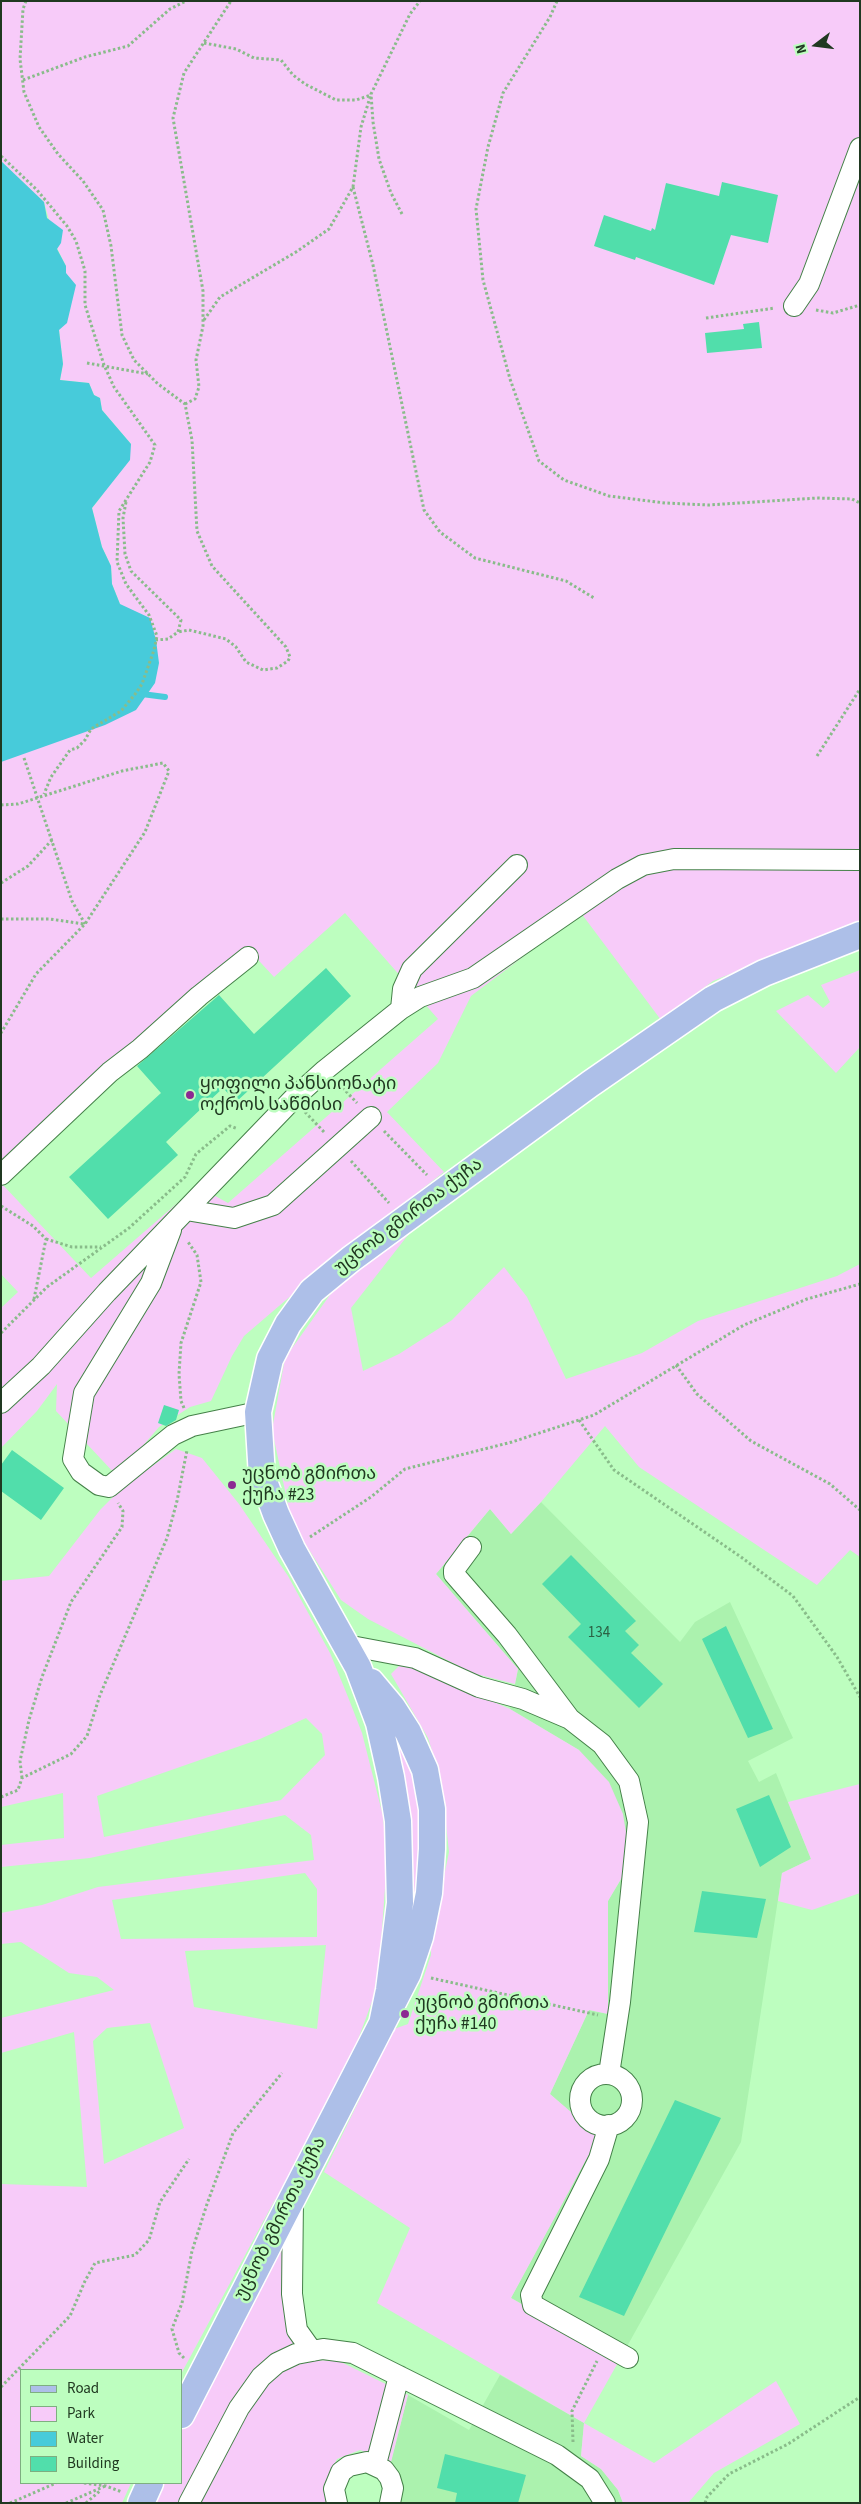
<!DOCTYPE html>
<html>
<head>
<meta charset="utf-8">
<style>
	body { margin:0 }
	#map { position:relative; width:861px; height:2504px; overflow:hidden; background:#bdfebf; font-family:"Source Sans 3",sans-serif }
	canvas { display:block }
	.frame { position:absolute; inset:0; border:2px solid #203921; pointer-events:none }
	.legend { position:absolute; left:20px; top:2369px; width:162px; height:115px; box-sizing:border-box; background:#bdfebf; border:1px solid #7eaf80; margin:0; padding:6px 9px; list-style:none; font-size:15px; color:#203921 }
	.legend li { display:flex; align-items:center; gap:10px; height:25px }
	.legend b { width:25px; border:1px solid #7eaf80 }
	.north { position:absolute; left:791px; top:20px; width:50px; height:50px; -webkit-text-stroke:4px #bdfebf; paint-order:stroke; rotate:255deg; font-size:14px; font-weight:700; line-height:20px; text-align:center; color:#203921 }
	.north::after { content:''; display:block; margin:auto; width:18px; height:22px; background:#203921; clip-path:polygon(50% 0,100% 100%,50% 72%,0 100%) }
</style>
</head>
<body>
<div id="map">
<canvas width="861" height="2504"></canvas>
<div class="frame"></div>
<ul class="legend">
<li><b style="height:6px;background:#adbfe8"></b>Road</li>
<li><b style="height:14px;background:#f7cbf9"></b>Park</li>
<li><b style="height:14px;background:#47cbda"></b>Water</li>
<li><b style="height:14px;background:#51deab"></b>Building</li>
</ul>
<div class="north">N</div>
</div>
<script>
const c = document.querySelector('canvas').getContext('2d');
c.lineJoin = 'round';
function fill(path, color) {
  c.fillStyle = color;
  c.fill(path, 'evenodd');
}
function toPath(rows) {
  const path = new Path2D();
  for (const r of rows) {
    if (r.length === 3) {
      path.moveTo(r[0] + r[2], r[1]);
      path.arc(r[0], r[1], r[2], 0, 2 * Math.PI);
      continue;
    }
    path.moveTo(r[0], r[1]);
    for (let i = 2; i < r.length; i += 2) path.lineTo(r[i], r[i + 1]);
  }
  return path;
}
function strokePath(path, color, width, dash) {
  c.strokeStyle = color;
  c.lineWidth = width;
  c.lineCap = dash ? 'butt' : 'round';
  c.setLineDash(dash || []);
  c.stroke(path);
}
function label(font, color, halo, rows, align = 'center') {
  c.font = font + ' "Source Sans 3","Noto Sans Georgian",sans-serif';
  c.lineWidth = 5;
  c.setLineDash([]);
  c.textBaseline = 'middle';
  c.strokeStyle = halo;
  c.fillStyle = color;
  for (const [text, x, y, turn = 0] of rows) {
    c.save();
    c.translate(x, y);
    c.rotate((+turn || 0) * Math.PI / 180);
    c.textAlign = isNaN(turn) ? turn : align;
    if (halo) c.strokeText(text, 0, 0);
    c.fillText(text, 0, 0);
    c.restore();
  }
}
fill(toPath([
	[541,1502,680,1642,695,1622,730,1602,793,1738,748,1761,759,1782,776,1773,811,1859,782,1873,741,2142,620,2359,511,2298,598,2136,550,2094,589,2010,608,2014,608,1901,627,1869,579,1750,510,1709,518,1669,436,1574,490,1509,511,1534],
	[500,2375,584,2423,581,2456,601,2469,618,2490,623,2503,399,2503,401,2497,397,2473,391,2462,408,2395,469,2430]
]), '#abf2ae');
fill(toPath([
	[1,1,860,1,860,921,713,981,661,1020,581,913,471,996,438,1063,387,1112,444,1172,356,1240,244,1336,232,1356,211,1401,190,1407,159,1427,117,1476,56,1411,57,1384,37,1411,1,1448,1,1308,18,1292,1,1274,1,1183,91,1278,197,1186,228,1203,438,1019,345,913,274,977,249,950,1,1166,1,730,120,604,112,584,111,566,102,547,92,508,101,497,131,444,102,410,100,398,94,395,89,383,60,380,63,364,59,330,66,266,57,248,44,202,1,161],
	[860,970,860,1047,836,1073,776,1011,808,995,823,1008,830,1002,821,985],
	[415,1226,351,1308,363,1371,399,1354,452,1320,504,1267,527,1297,566,1379,642,1353,698,1321,837,1276,860,1264,860,1557,850,1550,817,1585,639,1467,605,1426,541,1502,511,1534,490,1509,436,1574,518,1669,515,1684,472,1673,368,1619,341,1600,292,1523,272,1430,285,1358,332,1292],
	[176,1449,202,1458,239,1504,288,1576,330,1653,348,1697,362,1733,383,1816,387,1861,380,1957,373,1999,346,2072,324,2117,271,2207,181,2374,181,2370,21,2370,21,2483,131,2483,122,2503,1,2503,1,2184,87,2187,74,2032,1,2053,1,2018,114,1990,97,1977,69,1973,21,1942,1,1944,1,1913,42,1905,98,1887,314,1860,311,1835,285,1815,90,1858,1,1867,1,1845,64,1838,63,1793,1,1807,1,1581,49,1576,100,1510,123,1487],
	[306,1718,322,1734,325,1755,281,1800,104,1837,97,1796,260,1739],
	[305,1873,317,1889,317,1937,121,1939,112,1900],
	[326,1945,317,2029,194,2007,185,1951],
	[150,2023,184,2128,104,2164,93,2041,107,2028],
	[399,1666,418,1669,510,1709,579,1750,609,1782,623,1814,628,1845,627,1869,608,1901,608,2014,589,2010,550,2094,599,2136,511,2298,620,2359,584,2423,654,2463,776,2381,800,2424,714,2473,688,2503,623,2503,618,2490,601,2469,581,2456,584,2423,377,2303,410,2228,324,2172,394,2029,408,2024,431,1955,431,1940,449,1852,441,1779,428,1738,391,1674],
	[385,1712,416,1768,422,1840,414,1916,411,1846],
	[860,1784,860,1893,812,1910,778,1901,782,1873,811,1859,788,1802],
	[298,2216,303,2318,312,2336,311,2360,339,2361,408,2395,391,2462,360,2450,337,2459,326,2482,329,2503,153,2503,160,2483,181,2483,181,2431]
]), '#f7cbf9');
fill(toPath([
	[1,161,44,202,47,218,63,230,61,243,57,249,66,266,66,273,76,285,67,323,59,330,63,364,60,380,89,383,94,395,100,398,102,410,131,444,130,460,92,508,102,547,111,566,112,584,120,604,150,618,156,640,159,663,155,683,136,710,105,725,1,762]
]), '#47cbda');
strokePath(toPath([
	[142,694,165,697]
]), '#47cbda', 6);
fill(toPath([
	[722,182,778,195,768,243,731,235,714,285,636,257,635,260,594,246,604,215,651,231,652,228,655,230,666,183,719,196],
	[759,322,762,348,707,353,705,333,744,329,743,324],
	[326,968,351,996,236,1102,223,1088,166,1142,178,1155,108,1219,69,1177,161,1093,137,1066,219,995,254,1034],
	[164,1405,179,1410,176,1420,166,1426,158,1423],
	[12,1450,64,1488,41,1520,1,1491,1,1465],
	[571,1555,636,1621,625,1631,639,1645,631,1653,663,1684,639,1708,568,1637,581,1624,542,1584],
	[726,1626,773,1729,748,1738,702,1639],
	[769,1795,791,1847,760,1867,736,1809],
	[702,1891,766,1899,757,1938,694,1932],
	[675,2100,721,2118,624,2316,579,2297],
	[445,2454,526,2475,518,2503,455,2503,457,2493,437,2488]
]), '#51deab');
const minor = toPath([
	[794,306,809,284,860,148],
	[401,1009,403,989,412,969,517,865],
	[1,1175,110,1072,140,1049,199,996,248,957],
	[186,1210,234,1218,273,1205,371,1117],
	[171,1230,151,1283,84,1393,73,1459,81,1472,99,1485,109,1487,173,1435,192,1426,258,1412],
	[1,1403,41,1366,107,1292,293,1099,325,1070,401,1009,420,997,473,978,617,879,643,865,674,859,860,860],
	[471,1547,454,1570,454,1574,507,1635,570,1719],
	[346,1645,415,1658,479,1687,523,1699,570,1719,602,1744,629,1781,638,1822,620,2002,609,2074],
	[606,2100,26],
	[609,2125,599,2159,531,2295,533,2305,628,2358],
	[293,2198,292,2294,297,2330,312,2351],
	[376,2464,399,2376],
	[189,2503,239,2408,261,2377,277,2363,296,2354,323,2349,353,2353,557,2455,590,2479,605,2503],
	[337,2503,334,2489,341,2472,349,2466,367,2462,384,2470,390,2478,393,2488,390,2503]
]);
const major = toPath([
	[382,2024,389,1990,400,1903,398,1821,391,1777,379,1723,358,1667,292,1549,276,1514,262,1476,258,1412,270,1359,288,1324,312,1291,351,1259,590,1084,713,999,764,973,860,935],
	[181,2415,408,1973,420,1937,429,1893,432,1849,432,1809,425,1770,408,1732,392,1707,371,1682],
	[141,2503,150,2483]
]);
strokePath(minor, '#448148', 22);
strokePath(major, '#fff', 29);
strokePath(toPath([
	[26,1,23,9,20,59,24,92,39,127,58,154,83,181,103,210,111,246,122,335,134,360,158,384,185,404,192,440,197,531,212,566,286,647,290,657,288,661,277,668,263,670,246,662,236,647,226,639,189,630,178,632],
	[557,1,550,17,503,93,488,147,476,209,483,280,510,379,539,461,564,480,609,496,665,503,708,505,817,498,852,499,860,503],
	[204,43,236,49,254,58,281,60,293,75,305,84,336,100,356,100,371,95],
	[23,80,85,57,128,46,170,9,186,1],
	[1,156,37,190,67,226,76,241,85,271,85,305,104,365,114,387,155,445,150,462,119,511,117,562,126,584,149,615,157,636,154,650,142,684,136,693,121,711,91,729,85,740,77,748,70,750,51,777,44,794],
	[353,187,373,265,424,510,440,532,475,558,566,581,594,598],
	[402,214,391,193,379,159,373,122,371,94,410,14,420,1],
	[816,310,833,313,860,305],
	[706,318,775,308],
	[204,320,220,297,296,252,329,229,353,187,361,127,371,94],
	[87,363,148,374],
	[185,404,195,399,199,387,196,360,203,326,203,291,173,118,184,73,231,1],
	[126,502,123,518,125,554,131,571,181,620,178,632,168,639,156,640],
	[817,756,860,689],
	[24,758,72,901,85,924],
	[1,805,18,804,122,771,163,763,169,771,145,832,85,924,36,974,1,1033],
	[1,883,28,866,52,840],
	[1,919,50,919,84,924],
	[339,1084,357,1103],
	[305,1112,325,1133],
	[384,1131,427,1175],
	[351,1161,389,1203],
	[1,1206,33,1226,46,1239,34,1299],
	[46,1239,72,1247,101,1247],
	[1,1333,47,1287,129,1228,185,1177,196,1154,230,1126,238,1129],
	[676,1365,697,1394,751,1441,830,1484,860,1510],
	[184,1408,181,1401,179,1374,181,1343,201,1282,197,1255,188,1242],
	[579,1420,614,1470,741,1557,793,1596,837,1657,860,1697],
	[310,1537,371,1497,405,1469,512,1442,594,1415,744,1325,807,1299,860,1284],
	[22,1778,20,1761,29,1720,42,1677,71,1602,122,1527,123,1511,118,1503],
	[1,1797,18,1790,22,1778,71,1754,87,1736,100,1695,167,1538,177,1501,187,1450],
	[431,1978,598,2015],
	[184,2358,179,2353,172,2329,182,2303,192,2251,207,2204,233,2133,282,2073],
	[1,2387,70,2316,85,2281,95,2263,135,2255,149,2240,160,2202,189,2159],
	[573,2442,572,2411,597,2361],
	[84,2483,106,2486,122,2492],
	[10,2503,56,2483],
	[66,2503,105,2486],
	[86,2503,101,2490],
	[705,2503,707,2497,729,2474,788,2444,860,2397]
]), '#89bc8a', 3, [2.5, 2.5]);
strokePath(minor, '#fff', 20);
strokePath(major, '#adbfe8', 26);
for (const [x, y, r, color] of [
	[190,1095,5,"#8c2a92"],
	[232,1485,5,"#8c2a92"],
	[405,2014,5,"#8c2a92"]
]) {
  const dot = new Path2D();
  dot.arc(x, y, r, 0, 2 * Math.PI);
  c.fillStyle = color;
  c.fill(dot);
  strokePath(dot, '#bdfebf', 2);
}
label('15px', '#2c6244', null, [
	["134",599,1634]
]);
label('18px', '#203921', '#bdfebf', [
	["ყოფილი პანსიონატი",200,1085],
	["ოქროს საწმისი",200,1106],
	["უცნობ გმირთა",242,1475],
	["ქუჩა #23",242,1496],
	["უცნობ გმირთა",415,2004],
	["ქუჩა #140",415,2025]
], 'left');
label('18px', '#203921', '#bdfebf', [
	["უცნობ გმირთა ქუჩა",409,1217,-37],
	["უცნობ გმირთა ქუჩა",281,2219,-63]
]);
</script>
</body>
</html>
